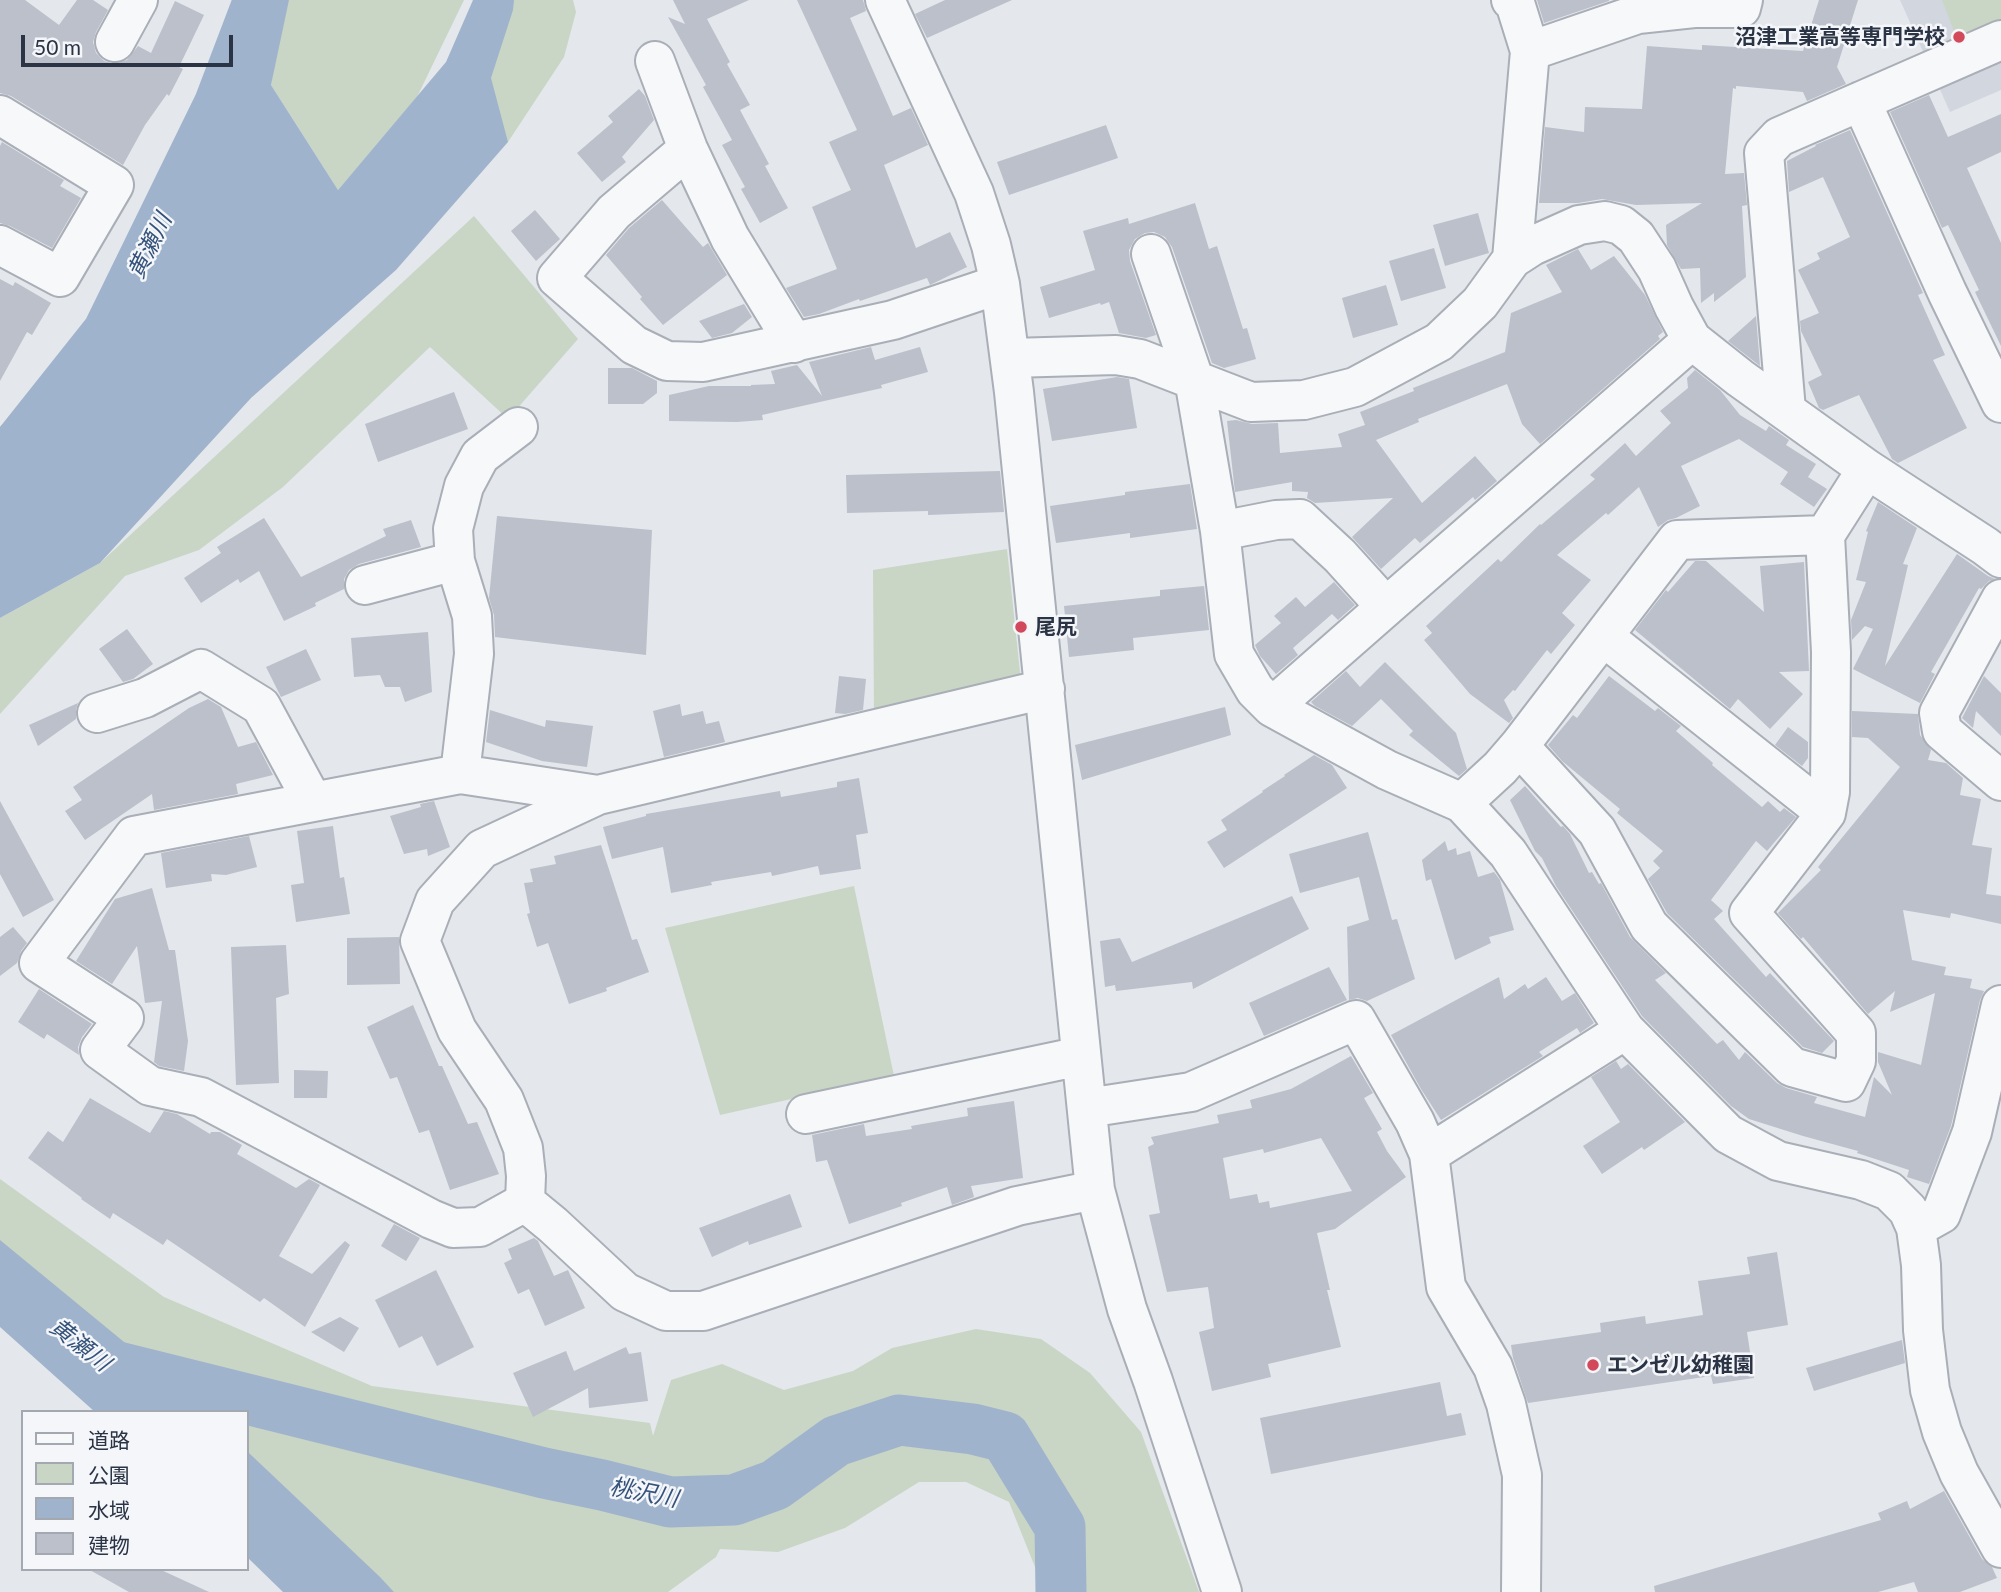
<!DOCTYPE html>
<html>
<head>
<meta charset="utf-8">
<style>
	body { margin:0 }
	#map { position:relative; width:2001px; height:1592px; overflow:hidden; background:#e4e7ec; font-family:Lato,"Noto Sans JP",sans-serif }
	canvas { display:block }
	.legend { position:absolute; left:21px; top:1410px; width:228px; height:161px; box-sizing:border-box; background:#f4f6f9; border:2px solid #a4a8b1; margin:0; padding:9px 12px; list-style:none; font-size:21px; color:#2b3445 }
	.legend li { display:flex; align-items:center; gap:14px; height:35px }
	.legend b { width:35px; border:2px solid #a4a8b1 }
	.scale { position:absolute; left:21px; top:35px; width:212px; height:32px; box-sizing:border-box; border:4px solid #2b3445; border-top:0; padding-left:9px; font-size:21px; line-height:24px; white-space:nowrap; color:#2b3445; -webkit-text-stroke:5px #f4f6f9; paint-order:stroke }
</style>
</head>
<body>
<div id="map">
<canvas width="2001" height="1592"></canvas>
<ul class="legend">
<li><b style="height:9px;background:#f7f8fa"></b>道路</li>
<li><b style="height:19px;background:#c9d6c5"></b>公園</li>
<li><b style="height:19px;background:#9fb4cc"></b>水域</li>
<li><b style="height:19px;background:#bbc0ca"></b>建物</li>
</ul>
<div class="scale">50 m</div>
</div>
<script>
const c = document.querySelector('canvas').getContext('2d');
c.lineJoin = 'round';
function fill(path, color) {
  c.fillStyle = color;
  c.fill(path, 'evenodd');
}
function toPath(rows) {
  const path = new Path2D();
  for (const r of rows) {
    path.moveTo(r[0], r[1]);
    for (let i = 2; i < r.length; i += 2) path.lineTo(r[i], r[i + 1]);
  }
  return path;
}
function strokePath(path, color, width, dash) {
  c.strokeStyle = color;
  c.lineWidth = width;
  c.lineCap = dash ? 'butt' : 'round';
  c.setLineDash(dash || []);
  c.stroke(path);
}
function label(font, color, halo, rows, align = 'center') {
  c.font = font + ' Lato,"Noto Sans JP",sans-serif';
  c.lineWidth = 5;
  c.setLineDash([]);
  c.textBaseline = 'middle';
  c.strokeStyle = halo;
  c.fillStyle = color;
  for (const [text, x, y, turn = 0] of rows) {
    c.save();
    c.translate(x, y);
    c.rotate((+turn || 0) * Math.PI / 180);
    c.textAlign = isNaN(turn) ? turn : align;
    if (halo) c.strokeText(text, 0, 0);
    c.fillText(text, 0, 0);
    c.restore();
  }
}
fill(toPath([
	[1900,0,2001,0,2001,90,1950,112]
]), '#d2d6de');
fill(toPath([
	[284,0,464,0,417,97,338,190,271,85],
	[498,0,573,0,576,12,564,57,508,142,479,85],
	[1942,0,2001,0,2001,27,1959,44],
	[474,216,578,339,508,419,430,347,283,487,199,550,125,576,0,714,0,618,100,563],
	[1007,549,1021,682,874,716,873,570],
	[854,886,894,1076,720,1115,665,928],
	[0,1179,164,1297,372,1386,650,1423,653,1436,671,1380,722,1364,784,1390,853,1371,892,1348,976,1329,1041,1339,1090,1373,1141,1432,1199,1592,1045,1592,1009,1502,966,1482,919,1482,845,1528,778,1552,720,1549,716,1557,668,1592,394,1592,247,1451,247,1412,206,1412,180,1388,0,1245]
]), '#c9d6c5');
fill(toPath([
	[247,0,289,0,271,85,338,190,446,62,473,0,514,0,513,10,491,78,508,142,396,270,251,398,100,563,0,618,0,427,108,332,219,105],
	[0,1240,180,1388,206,1412,95,1412,0,1327],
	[247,1451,380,1577,394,1592,283,1592,247,1557]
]), '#9fb4cc');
strokePath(toPath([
	[0,468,108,332,219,105,259,0],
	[106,1364,544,1473,602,1485,670,1502,734,1500,775,1485,836,1441,899,1420,973,1429,1005,1437,1060,1527,1061,1592]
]), '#9fb4cc', 51);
fill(toPath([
	[0,0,25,0,59,25,77,0,93,0,108,10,96,32,93,42,96,53,104,61,115,64,127,60,138,46,151,53,175,1,204,15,179,67,183,69,169,96,167,94,145,125,123,165,11,96,0,93],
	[673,0,749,0,707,19,730,62,727,64,750,105,740,110,769,164,765,166,788,208,760,223,741,189,745,187,722,145,732,140,703,87,706,85,668,17,685,24],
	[797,0,863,0,866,11,850,18,893,116,911,108,928,145,884,165,916,248,950,232,967,267,930,285,927,278,860,301,859,299,819,314,804,317,786,288,837,269,812,207,851,190,829,142,857,130],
	[945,0,1012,0,927,38,915,14],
	[1537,0,1609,0,1609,1,1544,23],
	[1819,0,1858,0,1837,67,1846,84,1807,101,1803,92,1736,86,1736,89,1733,88,1725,174,1744,173,1747,205,1742,206,1746,277,1714,302,1714,293,1701,303,1700,268,1681,269,1667,245,1666,225,1702,203,1636,205,1602,199,1578,203,1539,203,1545,127,1584,132,1585,107,1642,109,1647,46,1702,50,1702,45,1803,51],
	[639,89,645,96,654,120,622,157,626,162,602,182,577,153,613,122,608,116],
	[1929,95,1948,137,2001,114,2001,152,1967,168,2001,243,2001,346,1975,292,1979,290,1948,225,1942,228,1890,112],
	[1106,125,1118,158,1009,195,997,162],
	[1850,130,1923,293,1918,295,1945,355,1933,360,1967,428,1898,463,1892,459,1859,395,1823,410,1819,408,1808,382,1822,375,1801,331,1800,321,1819,313,1798,270,1820,259,1817,253,1850,237,1823,177,1789,192,1787,161,1816,146,1815,145],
	[2,142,64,180,60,186,81,198,52,248,10,226,0,223,0,146],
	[662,200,703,247,708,243,727,275,663,325,640,299,642,297,606,255,629,228],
	[1195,203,1209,249,1217,246,1243,329,1247,328,1256,359,1224,368,1212,363,1172,247,1165,237,1154,232,1145,233,1135,239,1129,250,1130,261,1156,335,1146,338,1119,333,1109,302,1101,305,1100,303,1049,318,1040,287,1095,270,1083,231,1128,218,1129,224],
	[535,210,560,239,536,261,511,231],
	[1478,213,1489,253,1445,266,1433,225],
	[1434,248,1446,288,1401,301,1389,261],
	[1578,249,1591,270,1614,256,1645,295,1663,332,1658,336,1660,339,1540,444,1522,424,1507,384,1418,419,1419,422,1376,440,1422,503,1475,456,1497,481,1475,500,1473,497,1420,543,1415,538,1381,569,1352,537,1393,498,1315,503,1307,498,1308,492,1292,491,1292,482,1235,492,1227,421,1236,420,1252,424,1278,423,1280,453,1342,447,1338,434,1365,425,1360,412,1414,391,1413,388,1505,352,1511,313,1562,292,1546,265],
	[0,279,13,286,15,282,51,303,32,335,27,332,0,381],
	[1386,285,1398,325,1353,338,1342,298],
	[744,304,752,317,732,333,712,338,699,321],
	[1756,316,1760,366,1728,341],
	[871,347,875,360,920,347,928,372,881,385,882,388,762,415,763,420,737,422,669,421,669,395,709,386,751,386,751,385,775,384,771,371,797,365,822,396,809,362],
	[608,368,632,368,657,381,657,393,643,404,608,404],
	[1695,370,1720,390,1740,415,1766,431,1769,426,1789,440,1786,445,1816,464,1808,477,1827,489,1814,507,1780,484,1788,472,1739,439,1681,466,1700,506,1676,518,1668,520,1658,527,1639,487,1608,515,1606,513,1557,555,1591,580,1562,613,1575,625,1551,654,1547,650,1515,691,1513,690,1504,700,1513,718,1509,723,1470,694,1424,640,1432,633,1426,626,1498,559,1501,562,1540,524,1541,525,1595,479,1590,475,1625,443,1636,456,1671,423,1660,411,1688,388,1687,378],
	[1117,377,1129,379,1137,428,1052,441,1043,389],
	[454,392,468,429,378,462,365,424],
	[1000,471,1004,512,928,515,928,511,847,513,846,475],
	[1190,484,1197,529,1130,538,1130,533,1056,543,1050,506,1125,495,1125,492],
	[1878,502,1917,528,1903,564,1908,565,1885,666,1957,554,1988,576,1995,579,1989,581,1981,589,1979,588,1931,672,1935,674,1920,703,1853,669,1873,629,1865,626,1852,640,1851,620,1866,582,1856,580,1868,532,1866,531],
	[497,516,652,530,646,655,495,637,494,615,489,598],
	[264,518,301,577,386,536,383,529,411,520,421,547,359,564,349,570,344,579,344,589,315,603,316,606,284,621,259,571,240,583,238,579,201,603,184,578,221,553,217,547],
	[1695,561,1706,561,1764,612,1760,566,1804,562,1809,671,1779,672,1803,694,1770,729,1738,699,1730,709,1635,630,1666,590,1668,592],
	[1334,582,1355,605,1338,620,1332,614,1293,648,1298,655,1276,674,1260,656,1255,645,1281,623,1274,616,1296,597,1305,607],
	[1204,586,1209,630,1133,638,1134,650,1069,657,1064,606,1160,596,1160,590],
	[127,629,153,664,133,679,123,682,99,649],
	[428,632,432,692,405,702,400,687,385,687,380,675,354,677,351,638],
	[306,649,321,680,281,697,266,667],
	[1385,662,1456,733,1467,769,1459,776,1409,735,1413,731,1381,699,1352,726,1315,706,1311,702,1346,671,1360,687],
	[839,676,866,679,863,710,845,714,835,713],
	[1609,676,1655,711,1658,708,1681,726,1676,731,1713,763,1712,765,1762,807,1768,801,1780,812,1784,808,1796,817,1767,851,1756,841,1711,900,1723,911,1714,919,1766,977,1770,973,1834,1041,1822,1053,1803,1047,1667,913,1648,879,1660,868,1653,861,1663,851,1617,813,1620,809,1562,761,1548,745,1573,715,1577,718],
	[1984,676,2001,693,2001,736,1976,711,1973,728,1962,718],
	[208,699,221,707,238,747,256,742,273,775,236,784,238,794,154,810,152,794,85,840,65,811,82,800,73,787,189,708],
	[78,703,76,709,76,719,38,746,29,725],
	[680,704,682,716,703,711,706,724,719,721,725,742,664,757,653,711],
	[1225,707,1231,735,1082,780,1075,745],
	[490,710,545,727,546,720,593,726,587,767,542,761,486,742],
	[1852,711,1918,714,1920,735,1931,750,1928,760,1946,763,1963,778,1960,795,1981,799,1972,845,1992,848,1986,894,2001,896,2001,924,1951,913,1950,918,1903,910,1912,960,1946,967,1944,975,1972,979,1970,988,1984,991,1980,1000,1951,1126,1929,1184,1907,1177,1909,1170,1857,1153,1858,1151,1803,1136,1749,1119,1731,1106,1642,1016,1556,886,1542,858,1535,851,1510,800,1525,786,1561,827,1563,826,1570,834,1589,873,1592,872,1599,884,1601,883,1630,937,1666,973,1655,980,1717,1044,1723,1040,1739,1060,1745,1052,1777,1083,1786,1088,1817,1097,1814,1103,1865,1117,1874,1077,1892,1095,1878,1062,1878,1052,1921,1065,1935,993,1890,1012,1895,991,1868,1014,1803,937,1801,939,1778,913,1821,870,1818,867,1900,767,1868,738,1852,737],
	[1788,727,1808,742,1808,758,1802,766,1775,745],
	[1314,755,1332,765,1347,788,1224,868,1207,842,1227,830,1221,820,1263,792,1262,791,1285,776,1284,775],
	[859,778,868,833,856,835,861,869,820,875,818,866,772,876,771,872,711,882,712,885,671,893,663,847,612,859,603,827,646,816,646,814,780,791,781,797,837,787,837,782],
	[0,801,54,900,23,917,0,874],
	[434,801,450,847,428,856,427,849,404,854,390,816,421,807,420,804],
	[333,826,340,878,344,877,350,914,296,922,291,885,304,883,297,831],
	[1368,832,1392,920,1397,919,1415,979,1367,1001,1358,998,1349,1000,1347,927,1369,920,1359,877,1300,893,1289,854],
	[249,836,257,867,226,875,211,874,212,881,166,888,161,853],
	[1445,841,1448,851,1456,848,1457,855,1470,851,1478,877,1494,872,1500,880,1514,930,1489,937,1491,943,1455,960,1431,879,1426,881,1422,860],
	[601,845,632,940,637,939,649,972,606,988,607,991,569,1004,548,943,537,947,527,914,530,913,524,883,533,882,530,869,556,864,554,856],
	[152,888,169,950,175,950,188,1041,184,1071,159,1066,154,1062,162,1001,145,1003,137,946,112,984,76,961,115,899],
	[1292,896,1309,929,1193,989,1192,982,1116,991,1115,985,1105,987,1100,941,1120,938,1132,962],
	[13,927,27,943,21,951,17,963,0,976,0,937],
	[399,937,400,984,347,985,347,938],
	[286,945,289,994,276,998,279,1083,236,1085,231,947],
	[1329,967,1347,1000,1264,1036,1249,1003],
	[1499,977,1504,999,1525,984,1528,989,1546,977,1562,1001,1575,993,1594,1023,1580,1033,1577,1028,1539,1052,1543,1056,1441,1120,1421,1089,1391,1035],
	[39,989,92,1024,82,1037,78,1047,79,1055,47,1034,44,1039,18,1022],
	[413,1005,439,1066,442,1066,468,1124,477,1122,499,1174,450,1190,429,1130,419,1133,397,1077,390,1079,367,1027],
	[1351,1056,1373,1093,1364,1098,1382,1129,1377,1132,1387,1151,1406,1177,1335,1229,1317,1233,1330,1290,1327,1290,1341,1347,1268,1364,1271,1377,1212,1391,1199,1332,1214,1328,1208,1287,1167,1292,1149,1215,1160,1213,1148,1147,1154,1144,1151,1137,1219,1123,1217,1115,1252,1108,1250,1100,1291,1089],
	[1321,1138,1352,1191,1270,1208,1269,1201,1259,1203,1257,1194,1230,1199,1223,1158,1263,1149,1264,1153],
	[1616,1061,1621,1069,1628,1064,1685,1122,1644,1150,1642,1147,1602,1174,1583,1146,1620,1122,1591,1077],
	[294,1070,328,1071,327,1098,294,1098],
	[90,1098,150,1133,164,1111,177,1114,210,1134,211,1132,220,1132,242,1145,237,1154,296,1188,309,1179,320,1185,279,1256,312,1274,345,1241,350,1245,305,1327,264,1298,260,1302,167,1239,163,1245,113,1213,110,1219,81,1199,82,1198,28,1158,48,1131,63,1142],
	[1014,1101,1023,1178,971,1186,974,1197,952,1205,947,1187,901,1203,902,1206,849,1224,827,1160,816,1162,812,1135,864,1124,866,1136,912,1129,911,1126,968,1116,967,1108],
	[790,1194,802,1227,749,1245,748,1241,712,1257,699,1228],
	[394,1224,420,1238,406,1261,381,1246],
	[534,1238,538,1241,554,1276,568,1270,585,1308,545,1326,529,1289,518,1294,504,1263,512,1259,508,1249],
	[1777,1252,1788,1325,1747,1332,1754,1378,1713,1384,1711,1376,1528,1403,1513,1358,1511,1345,1601,1332,1600,1323,1645,1316,1646,1324,1703,1315,1698,1281,1750,1274,1747,1257],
	[436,1270,474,1347,437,1366,422,1336,399,1348,375,1300],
	[340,1317,359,1328,344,1352,311,1332],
	[1902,1340,1905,1363,1814,1391,1806,1368],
	[626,1347,629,1354,641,1352,648,1401,589,1408,588,1388,533,1417,513,1373,566,1351,574,1371],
	[1440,1382,1447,1416,1461,1413,1466,1435,1271,1474,1260,1418],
	[1944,1491,1982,1559,1992,1567,1997,1578,1960,1592,1918,1592,1914,1582,1878,1592,1655,1592,1654,1586,1881,1520,1878,1513,1907,1501,1910,1509],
	[88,1569,159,1569,209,1592,129,1592]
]), '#bbc0ca');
const minor = toPath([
	[885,0,974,193,991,245,1000,284,1014,392,1095,1190,1127,1309,1153,1381,1222,1592],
	[1511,0,1515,3,1530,51,1512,259],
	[115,42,138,0],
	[1530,51,1638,14,1694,8,1741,8,1743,0],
	[655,61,688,149,730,238,794,343],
	[1861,101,1947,292,2001,403],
	[0,115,114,185,60,277,0,245],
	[688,149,614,212,557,278,634,345,667,361,703,362,893,320,1000,284],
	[1151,254,1194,379,1220,531,1234,654,1255,690,1272,707,1387,770,1462,803,1508,853,1625,1030,1728,1134,1778,1161,1861,1180,1889,1191,1908,1210,1916,1228,1921,1265,1923,1330,1930,1390,1942,1432,1959,1473,2001,1548],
	[1011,358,1116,355,1140,359,1251,402,1304,400,1355,387,1439,342,1480,303,1512,259,1532,246,1579,225,1605,221,1621,225,1636,237,1657,269,1674,307,1692,340,1740,378,1867,469,1985,546,2001,558],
	[1786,410,1764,153,1779,137,2001,40],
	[1220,531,1276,520,1300,519,1340,556,1386,607,1692,340],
	[365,585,455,561],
	[2001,599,1939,713,1942,731,2001,781],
	[1604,637,1826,813],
	[1045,689,598,795,482,849,435,901,420,941,457,1030,504,1100,523,1148,526,1176,525,1202,553,1225,625,1292,666,1311,703,1311,1017,1206,1095,1190],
	[1272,707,1386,607],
	[97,713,145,698,201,669,261,706,313,802],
	[1519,746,1597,831,1649,926,1792,1067,1846,1082,1856,1061,1856,1033,1749,913,1826,813,1830,792,1831,652,1825,535,1867,469],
	[460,774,474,654,472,616,455,561,453,529,464,486,480,456,518,427],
	[1462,803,1500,768,1519,746,1677,540,1825,535],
	[1087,1108,1191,1092,1356,1020,1415,1122,1429,1154,1446,1287,1493,1367,1506,1404,1522,1475,1521,1592],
	[806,1114,1081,1056],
	[1429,1154,1625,1030],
	[525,1202,480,1227,453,1228,431,1219,201,1097,150,1086,100,1050,124,1018,39,963,134,836,460,774,598,795],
	[1916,1228,1941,1214,1972,1132,2001,1005]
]);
strokePath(minor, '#a9aeb7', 42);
strokePath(minor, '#f7f8fa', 38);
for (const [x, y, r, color] of [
	[1959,37,7,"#d1495b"],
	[1021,627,7,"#d1495b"],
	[1593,1365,7,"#d1495b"]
]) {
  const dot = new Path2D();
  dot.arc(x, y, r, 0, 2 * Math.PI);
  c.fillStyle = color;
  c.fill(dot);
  strokePath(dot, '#f4f6f9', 2.5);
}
label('bold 21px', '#2b3445', '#f4f6f9', [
	["沼津工業高等専門学校",1945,37,"right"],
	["尾尻",1035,627],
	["エンゼル幼稚園",1607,1365]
], 'left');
label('italic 23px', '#34527a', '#f4f6f9', [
	["黄瀬川",150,246,-64],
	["黄瀬川",80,1345,38],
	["桃沢川",644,1493,11]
]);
</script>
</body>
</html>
